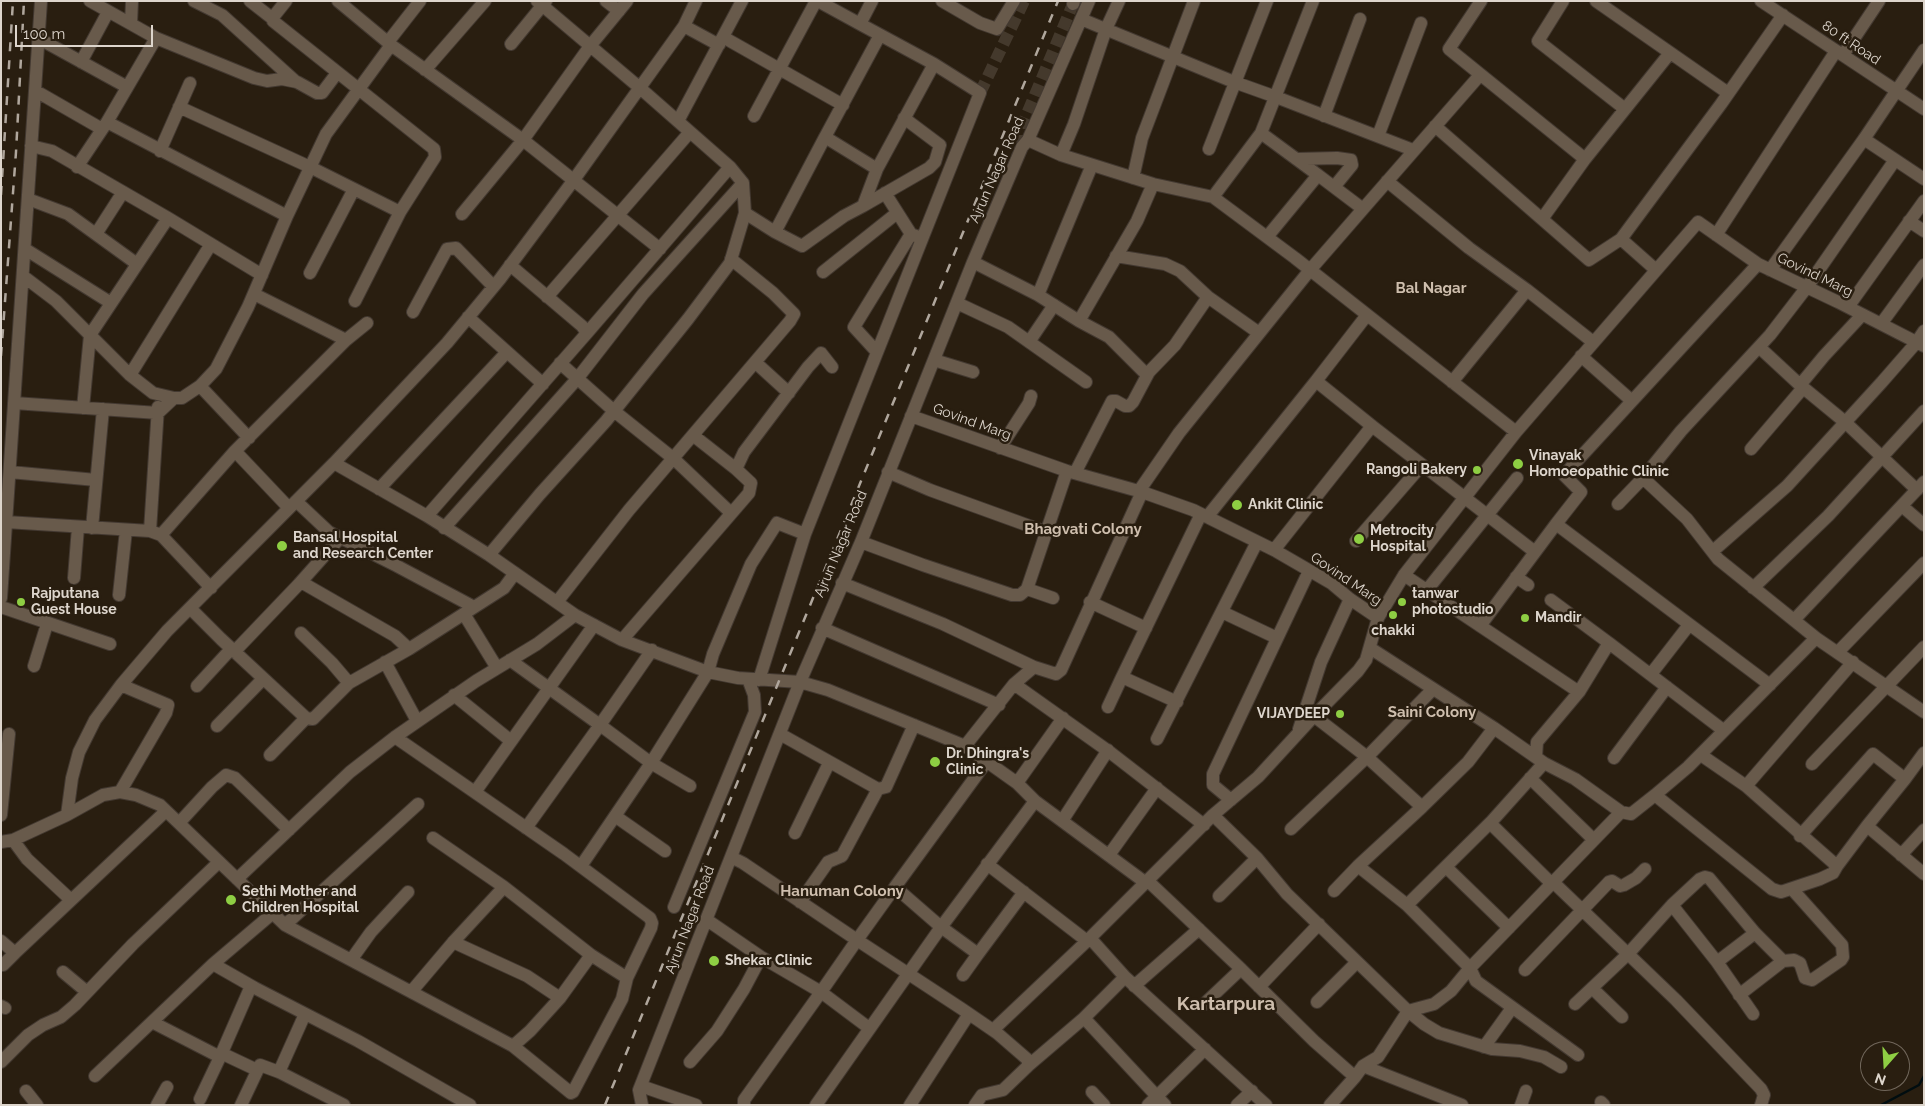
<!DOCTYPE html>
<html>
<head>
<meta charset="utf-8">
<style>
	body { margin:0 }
	#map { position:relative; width:1925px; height:1106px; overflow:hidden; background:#291e10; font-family:Raleway,sans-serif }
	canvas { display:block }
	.frame { position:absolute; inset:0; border:2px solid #ddd5cc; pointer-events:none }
	.north { position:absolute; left:1860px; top:1041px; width:50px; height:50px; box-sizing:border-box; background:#291e10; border:1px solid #71675b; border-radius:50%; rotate:199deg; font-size:14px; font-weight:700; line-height:20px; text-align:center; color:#ddd5cc }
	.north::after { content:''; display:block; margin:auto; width:18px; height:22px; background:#8ece43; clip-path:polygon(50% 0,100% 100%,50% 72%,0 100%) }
	.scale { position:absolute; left:15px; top:25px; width:138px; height:22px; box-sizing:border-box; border:2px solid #ddd5cc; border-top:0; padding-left:6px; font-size:15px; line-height:18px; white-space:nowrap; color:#ddd5cc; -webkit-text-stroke:4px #291e10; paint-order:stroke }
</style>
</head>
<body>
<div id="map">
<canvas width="1925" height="1106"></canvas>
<div class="frame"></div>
<div class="north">N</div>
<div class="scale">100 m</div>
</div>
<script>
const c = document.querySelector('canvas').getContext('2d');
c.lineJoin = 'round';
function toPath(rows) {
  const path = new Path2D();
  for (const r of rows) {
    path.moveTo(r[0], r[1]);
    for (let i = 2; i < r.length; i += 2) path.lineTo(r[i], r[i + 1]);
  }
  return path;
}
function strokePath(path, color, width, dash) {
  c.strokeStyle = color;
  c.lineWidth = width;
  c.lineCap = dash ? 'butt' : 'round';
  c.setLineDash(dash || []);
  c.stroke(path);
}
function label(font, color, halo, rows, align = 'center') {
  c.font = font + ' Raleway,sans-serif';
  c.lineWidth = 5;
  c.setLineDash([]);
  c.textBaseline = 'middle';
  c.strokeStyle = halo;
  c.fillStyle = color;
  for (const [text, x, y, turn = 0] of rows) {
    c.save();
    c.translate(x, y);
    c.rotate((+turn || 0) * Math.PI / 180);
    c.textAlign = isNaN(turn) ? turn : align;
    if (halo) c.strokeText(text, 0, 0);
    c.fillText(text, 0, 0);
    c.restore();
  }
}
strokePath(toPath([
	[1881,1105,1919,1085,1924,1076]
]), '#000d10', 2.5);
strokePath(toPath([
	[980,93,1024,1],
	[1022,147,1022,126,1073,4,1067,1]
]), '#44392c', 12, [12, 6]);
const minor = toPath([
	[90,1,156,38,254,78,267,81,282,79,297,82,317,93,322,93,337,73],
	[194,1,222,15,295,81],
	[250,1,273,19],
	[286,1,274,16,273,21,434,149,435,157,400,212,355,301],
	[338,1,391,45,523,140,660,249],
	[606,1,619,11],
	[818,1,860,24,934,64,877,169,825,137,880,35],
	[942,1,980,23,997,29,1014,1],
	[1481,1,1449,49,1585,159],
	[1563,1,1538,41,1625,109],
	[1596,1,1728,93],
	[1761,1,1924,109],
	[1073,4,1074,1],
	[1081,19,1234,82,1276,97,1413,150],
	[131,24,132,1],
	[860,24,872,1],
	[684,26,719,45],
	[723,37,843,105],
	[39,41,47,43,127,87],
	[388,42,420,1],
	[511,44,546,1],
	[1843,55,1879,1],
	[81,62,108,12],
	[425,70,485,1],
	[35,93,41,94,102,129],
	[179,107,310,167,400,212],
	[754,116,816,1],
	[1324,116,1360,19],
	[678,121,742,1],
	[107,122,287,216],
	[1435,126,1589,260,1621,239,1721,104,1783,15],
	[1261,133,1313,1],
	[1378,136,1421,23],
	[1864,139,1924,179],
	[1028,140,1061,155,1153,184,1213,197,1295,258,1516,432],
	[31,146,52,151,168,218,262,275],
	[1209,149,1267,1],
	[160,151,190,83],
	[1061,155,1074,124,1106,29,1119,1],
	[1296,159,1337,158,1351,160,1352,165,1334,187],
	[77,167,107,122,156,38],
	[1133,178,1142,138,1194,1],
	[1387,181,1469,248,1527,290],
	[885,193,911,234,919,237],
	[1213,197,1261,133,1318,175],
	[28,199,68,214,137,264],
	[863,206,929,168,935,162,940,145,904,118],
	[1363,209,1480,75],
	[745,213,775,232,825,137],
	[462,214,523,140,590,46,627,1],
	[1542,219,1585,159,1670,53],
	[1909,221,1924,231],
	[775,232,802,246,844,216,863,206,877,169],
	[96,234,123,192],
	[1716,235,1836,51],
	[1621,239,1656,270],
	[25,249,111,303],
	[1116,256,1165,264,1180,271,1208,297],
	[973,262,1038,295,1079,321,1137,221,1153,184],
	[1770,270,1864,139,1924,50],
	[823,272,897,213],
	[310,273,354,189],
	[23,276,56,301,130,375,153,393,174,398,182,398,200,386,216,369,248,307,287,216,326,134,391,45],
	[254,294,346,340],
	[1038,295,1092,165],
	[547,297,690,132],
	[957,303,1008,327,1086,382],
	[1848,307,1924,201],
	[413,312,447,249,456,248,493,286],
	[1367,315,1316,381,1372,426],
	[1862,315,1824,356,1800,385,1845,422,1917,490],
	[468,317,543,384],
	[1079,321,1109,337,1143,371,1149,372,1175,345,1208,297,1259,333],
	[1881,324,1924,265],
	[587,333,730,167],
	[1029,342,1054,305],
	[1759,347,1800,385],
	[876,351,854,327,911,234],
	[1581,356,1632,401],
	[934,360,973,372],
	[755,362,789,393],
	[560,363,614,411,674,459,731,513],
	[130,375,211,244],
	[1452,382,1527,290,1593,342],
	[200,386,249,438],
	[14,403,158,413,174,398],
	[83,408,90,335,168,218],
	[911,416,1067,471,1142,492,1193,510,1274,550,1331,583,1350,599,1378,618],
	[694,436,736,469,744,452,808,367,821,353,832,367],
	[1000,448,1029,403,1031,396],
	[1751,449,1803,388],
	[235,451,289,508],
	[334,463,427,516,489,555,575,615,622,640,708,672,738,678,800,682,828,690,965,746,1017,783,1035,801,939,930,816,1105],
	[10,472,96,480],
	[888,472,930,490,1046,532],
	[1075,473,1112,401,1116,401,1125,406,1129,406,1133,402,1149,372],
	[1643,478,1681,431,1770,335,1807,287,1895,160],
	[379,489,507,352],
	[1139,491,1179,433,1310,270,1363,209,1318,175,1267,237],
	[296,501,329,532,397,566,474,607],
	[1618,504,1643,478,1687,519,1718,559,1816,638],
	[1902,506,1924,525],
	[427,516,587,333,582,326,510,265],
	[1207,517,1316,381],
	[6,522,150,531,161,535,235,451,346,340,367,323],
	[1556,524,1581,492,1564,475,1758,264],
	[92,528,103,409],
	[444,528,577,379,643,294,743,183],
	[150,531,158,407],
	[161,535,211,588],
	[1356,541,1422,465],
	[861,542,923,565,1012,595,1020,595,1027,589,1067,471],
	[1274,550,1372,426,1535,552],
	[1713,551,1787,486,1882,382,1916,343,1924,331],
	[489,555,540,494,606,421,688,319,730,263,745,213,743,183,730,167,640,88,537,1],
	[1404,575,1579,692],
	[1516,577,1528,585],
	[74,578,78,527],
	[301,582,395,636,409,649],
	[842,583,943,624,1034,667,1014,684,965,746],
	[1753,588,1828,516,1924,411],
	[1027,589,1053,598],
	[1427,590,1517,478],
	[119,595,126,530],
	[1,598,41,1],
	[1551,600,1609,643],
	[557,602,629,510,790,321,794,314,773,293,731,259],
	[1090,602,1146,628],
	[1,607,110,644],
	[190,608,221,639,306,718,313,719,349,683,409,649,504,588,515,573],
	[1222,612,1277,638],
	[464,614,497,668],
	[1794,620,1924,482],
	[1480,626,1556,524,1770,685],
	[822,628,999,705],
	[301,633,332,663,349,683],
	[622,640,749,493,751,483,736,469],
	[1370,648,1494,728,1544,763,1492,821,1407,905],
	[234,652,299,584,340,538],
	[1838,652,1924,563],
	[510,660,600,725,652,650],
	[385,662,417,721],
	[34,666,47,624],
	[1034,667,1056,674,1061,670,1142,492],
	[1651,674,1689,625],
	[1122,677,1201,514],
	[759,680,805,534,980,93,934,64],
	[1014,684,1111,753,1204,825],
	[197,686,231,649],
	[454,695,511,741],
	[1108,707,1122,677,1177,702],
	[1314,716,1367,757,1422,807,1358,866,1407,905,1470,968,1451,991,1434,1004,1408,1011],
	[217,726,263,679],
	[1299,729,1321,662,1350,599],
	[780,734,878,789],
	[395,737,564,854,650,918,652,923,651,928,627,978,622,999,573,1092,571,1093,513,1046],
	[1157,739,1257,542],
	[270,755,306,718],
	[1536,757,1537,742,1579,692,1609,643,1723,730],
	[1614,758,1667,687],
	[1544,763,1575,779,1621,812,1470,968,1476,981,1578,1055],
	[1812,764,1924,647],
	[1530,778,1594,840],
	[1905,779,1867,826,1924,874],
	[1017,783,1063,718],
	[1746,786,1853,662],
	[120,792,166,713,168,705,121,685],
	[475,792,594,625],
	[1655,795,1772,889,1781,892,1820,879,1833,873,1837,866,1746,786,1701,755],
	[1231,800,1213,785,1213,774,1309,571],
	[1035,801,1146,883],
	[1422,807,1468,762,1494,728],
	[1621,812,1631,814,1655,795,1688,767,1816,638,1924,712],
	[1,815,9,734],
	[67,815,72,778,79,752,95,720,121,685,167,631,334,463,447,343,500,279,573,181,684,26,696,1],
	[1213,815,1257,858,1287,894,1408,1011,1378,1057,1363,1066,1355,1077],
	[615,816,665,851],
	[1062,821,1108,750],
	[179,823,212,787,226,775,235,778,289,830],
	[1490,823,1552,884],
	[526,828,600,725,651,763,708,672,713,654,751,564,777,523,805,534],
	[1291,829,1367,757,1433,689],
	[795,833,829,763],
	[1800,836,1873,754,1905,779,1924,753],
	[433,838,504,887],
	[13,840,27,859,71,900],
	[1,842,13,840,67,815,103,795,120,792,136,795,160,805,285,925,513,1046,530,1031,560,998,591,955,627,978],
	[1109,855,1157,788],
	[1901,855,1924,830],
	[731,857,743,863,857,940,895,887,941,927,978,954,1024,892],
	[987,864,1087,941,993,1030],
	[581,866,651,763,690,786],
	[1837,866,1867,826],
	[1446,867,1509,928],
	[237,879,350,772,395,737,476,681,537,644,575,615],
	[1148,881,1239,967,1314,1041,1355,1077,1330,1105],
	[1553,882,1676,1000,1761,1089,1764,1095,1761,1105],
	[895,887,987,761],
	[1334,891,1358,866],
	[1219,896,1257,858],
	[800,902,828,862,842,856,878,789,886,787,914,725],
	[1672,905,1717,962,1753,1014],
	[674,907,755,712,754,695,748,679],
	[273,913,213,964,255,988,358,1041,470,1105],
	[707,920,761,957,821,992,857,940,962,1009,997,1033,1027,1059,1029,1065,1003,1090,982,1095,975,1105],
	[285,925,418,804],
	[1090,938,1125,977,1084,1018,1165,1105],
	[1,941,15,953,166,811],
	[1087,941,1213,815,1258,777,1314,716,1358,671,1366,660,1378,618,1404,575,1516,432,1698,222,1758,264,1838,302,1924,346],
	[453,942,527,976,560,998],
	[351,960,371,932,408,892],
	[1717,962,1755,933],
	[3,965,15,953],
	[1525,970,1609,882,1612,881,1620,886,1624,885,1636,878,1645,869],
	[63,972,87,992],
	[963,975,978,954],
	[1125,977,1266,1105],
	[1134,986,1199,929],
	[1259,987,1319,924],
	[1592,988,1622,1017],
	[411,992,455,940,504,887,591,955],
	[1739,995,1783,961,1794,960,1800,963,1805,978,1812,980,1841,960,1843,957,1842,945,1792,889],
	[1317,1002,1357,962],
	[1575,1004,1628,954,1672,905,1700,879,1705,877,1709,878,1755,933,1783,961],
	[1203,1005,1241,969],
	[1,1006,5,1008],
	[1408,1011,1424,1024,1439,1033,1492,1049,1520,1051,1544,1057,1561,1067],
	[152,1022,220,1057,251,986],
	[1484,1047,1512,1008],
	[221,1053,257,1070],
	[1,1062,28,1035,43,1025,61,1017,75,1005,133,944,219,862],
	[690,1062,717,1031,744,989,761,957],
	[1029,1065,1084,1018],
	[1363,1066,1462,1105],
	[279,1072,344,1105],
	[95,1076,213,964],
	[641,1086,696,1105],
	[26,1091,37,1105],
	[1092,1092,1104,1105],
	[200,1099,220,1057],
	[1601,1102,1604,1105],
	[157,1105,167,1087],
	[241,1105,260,1065,279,1072,305,1014],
	[642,1105,639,1090,800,682,861,542,973,262,1022,147,1028,140,1089,1],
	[744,1105,744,1100,821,992,869,1028],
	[910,1105,969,1014],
	[1148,1105,1205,1049],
	[1237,1105,1252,1091],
	[1521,1105,1526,1091]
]);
strokePath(minor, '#433931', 14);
strokePath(minor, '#685a4b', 12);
strokePath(toPath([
	[1,195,13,1],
	[1,356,16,152,24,1],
	[605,1105,1058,1]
]), '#b0a79d', 2.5, [9, 9]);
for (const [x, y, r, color] of [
	[1518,464,6,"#8ece43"],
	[1477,470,5,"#8ece43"],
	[1237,505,6,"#8ece43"],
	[1359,539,6,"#8ece43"],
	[282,546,6,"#8ece43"],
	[21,602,5,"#8ece43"],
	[1402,602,5,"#8ece43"],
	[1393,615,5,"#8ece43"],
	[1525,618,5,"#8ece43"],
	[1340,714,5,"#8ece43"],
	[935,762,6,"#8ece43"],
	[231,900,6,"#8ece43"],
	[714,961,6,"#8ece43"]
]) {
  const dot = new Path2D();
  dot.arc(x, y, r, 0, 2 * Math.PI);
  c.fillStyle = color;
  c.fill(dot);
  strokePath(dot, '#291e10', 2);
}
label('14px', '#ddd5cc', '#291e10', [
	["80 ft Road",1851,43,34],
	["Ajrun Nagar Road",997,170,-66],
	["Govind Marg",1815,275,26],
	["Govind Marg",972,422,20],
	["Ajrun Nagar Road",841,544,-67],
	["Govind Marg",1346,579,34],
	["Ajrun Nagar Road",690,920,-69]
]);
label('bold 14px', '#ddd5cc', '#291e10', [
	["Vinayak",1529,456],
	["Homoeopathic Clinic",1529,472],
	["Rangoli Bakery",1467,470,"right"],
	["Ankit Clinic",1248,505],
	["Metrocity",1370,531],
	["Hospital",1370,547],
	["Bansal Hospital",293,538],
	["and Research Center",293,554],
	["Rajputana",31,594],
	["Guest House",31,610],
	["tanwar",1412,594],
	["photostudio",1412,610],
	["Mandir",1535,618],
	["chakki",1393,631,"center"],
	["VIJAYDEEP",1330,714,"right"],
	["Dr. Dhingra's",946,754],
	["Clinic",946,770],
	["Sethi Mother and",242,892],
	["Children Hospital",242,908],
	["Shekar Clinic",725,961]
], 'left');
label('bold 15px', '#cebead', '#291e10', [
	["Bal Nagar",1431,288],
	["Bhagvati Colony",1083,529],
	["Saini Colony",1432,712],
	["Hanuman Colony",842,891]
]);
label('bold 19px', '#cebead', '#291e10', [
	["Kartarpura",1226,1004]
]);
</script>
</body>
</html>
